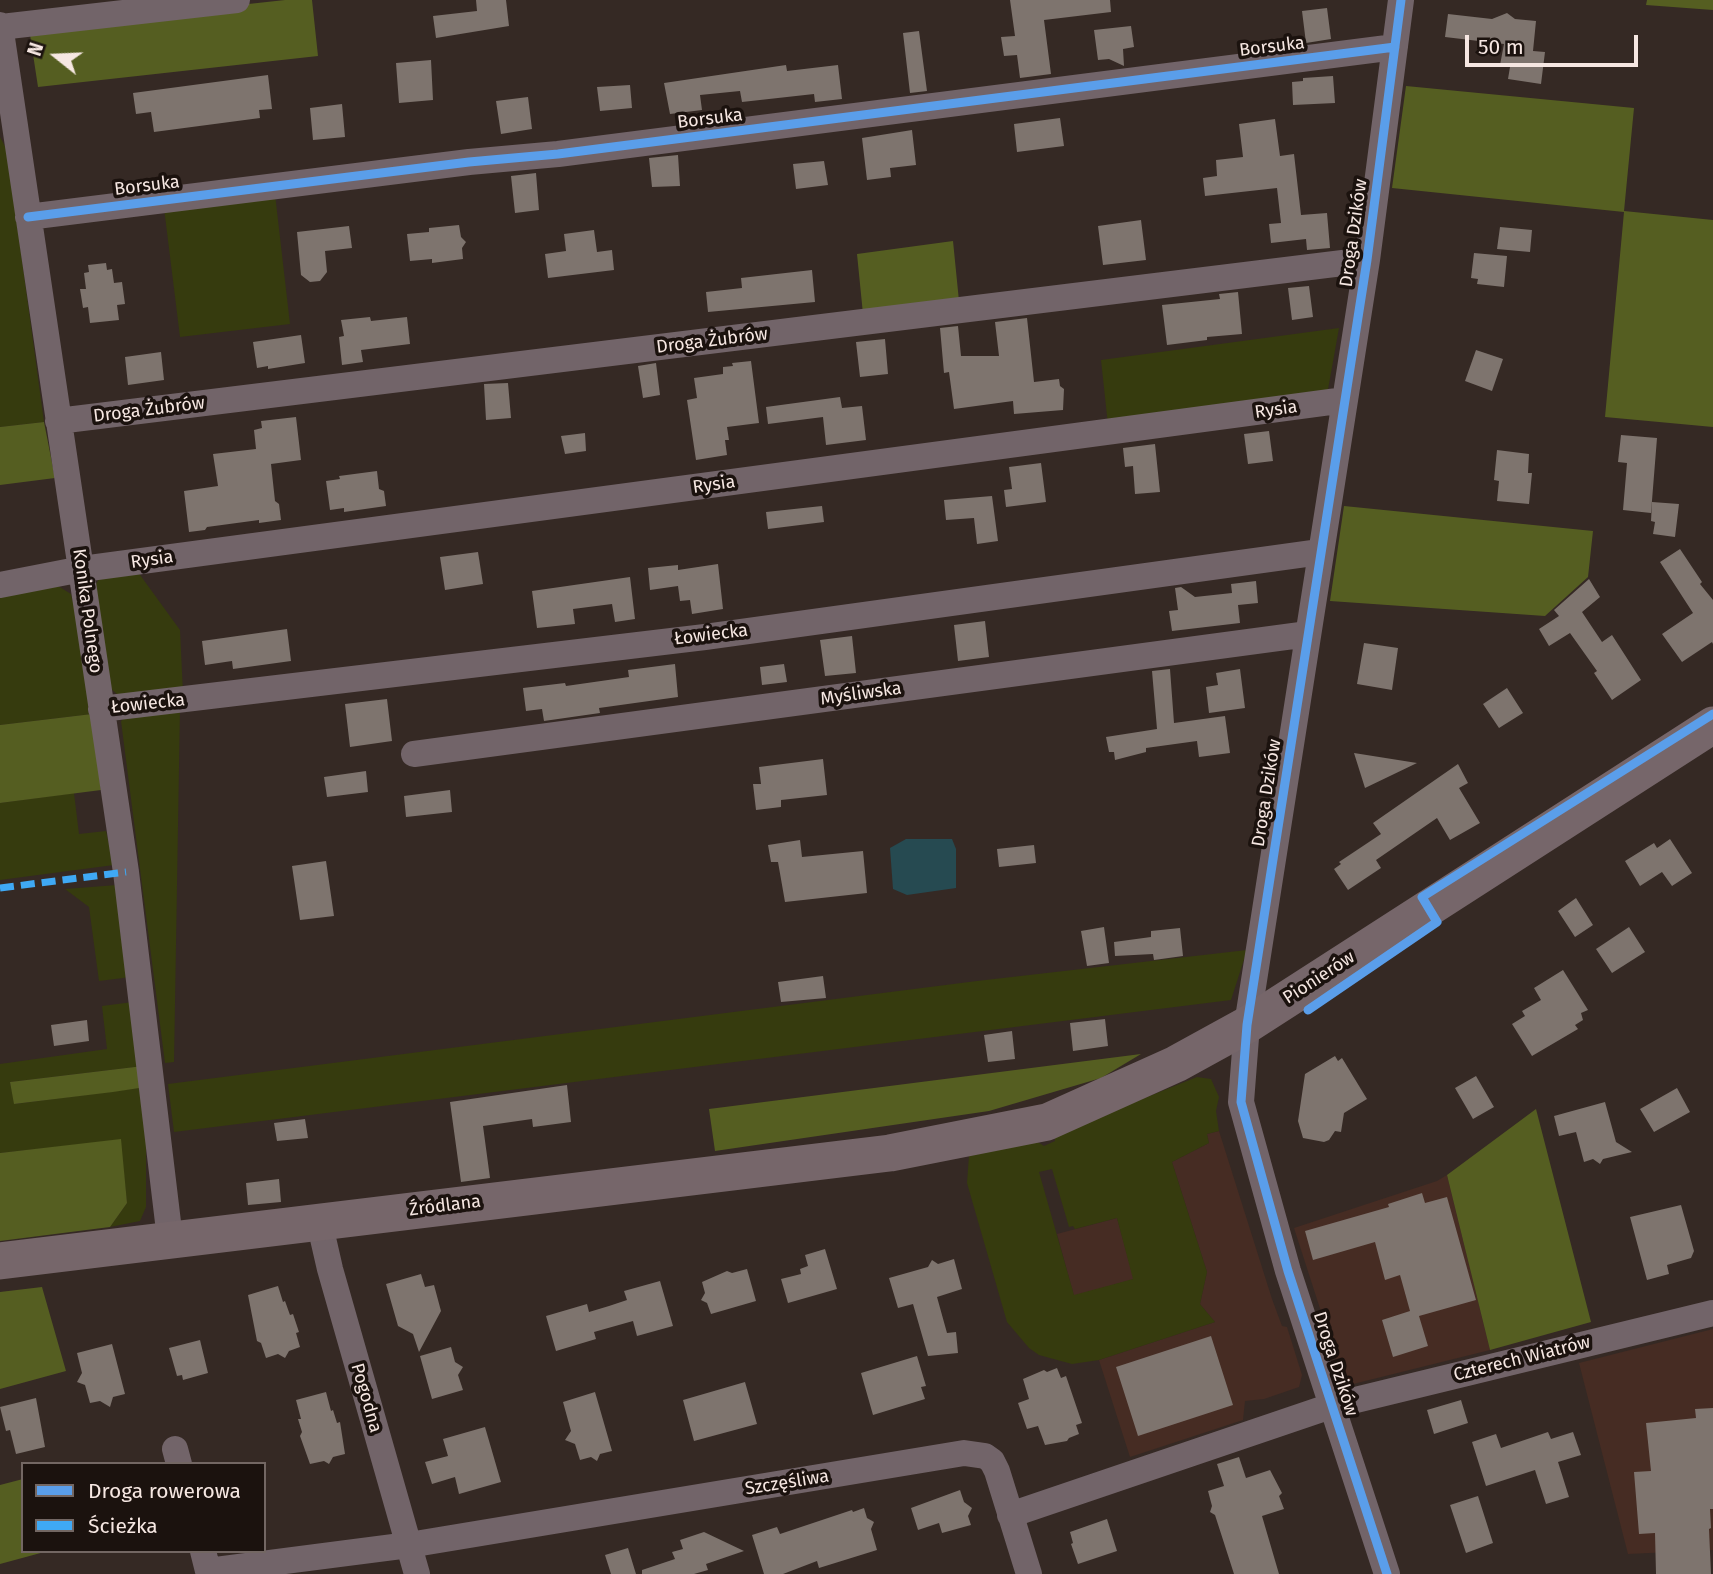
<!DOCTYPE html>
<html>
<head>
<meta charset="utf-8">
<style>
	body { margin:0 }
	#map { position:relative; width:1713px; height:1574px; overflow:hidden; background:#352924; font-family:"Fira Sans",sans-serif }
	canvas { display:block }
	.legend { position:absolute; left:21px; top:1462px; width:245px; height:91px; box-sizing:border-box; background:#1b120e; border:2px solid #736763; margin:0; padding:9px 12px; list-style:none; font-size:21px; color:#f6e7e2 }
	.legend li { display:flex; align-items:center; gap:14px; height:35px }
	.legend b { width:35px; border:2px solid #736763 }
	.north { position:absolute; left:21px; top:21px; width:70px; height:70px; -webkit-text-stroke:5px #1b120e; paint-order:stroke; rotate:288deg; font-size:19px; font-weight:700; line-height:28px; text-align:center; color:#f6e7e2 }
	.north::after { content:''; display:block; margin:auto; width:24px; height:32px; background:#f6e7e2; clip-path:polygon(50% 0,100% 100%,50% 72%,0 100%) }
	.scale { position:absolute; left:1465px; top:35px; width:173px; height:32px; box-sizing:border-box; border:4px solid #f6e7e2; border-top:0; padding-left:9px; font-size:21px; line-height:24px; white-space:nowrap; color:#f6e7e2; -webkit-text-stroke:5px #1b120e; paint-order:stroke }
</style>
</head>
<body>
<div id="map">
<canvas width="1713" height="1574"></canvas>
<ul class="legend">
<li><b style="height:9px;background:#5a9eea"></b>Droga rowerowa</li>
<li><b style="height:9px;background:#3fa9f5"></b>Ścieżka</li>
</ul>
<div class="north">N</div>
<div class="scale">50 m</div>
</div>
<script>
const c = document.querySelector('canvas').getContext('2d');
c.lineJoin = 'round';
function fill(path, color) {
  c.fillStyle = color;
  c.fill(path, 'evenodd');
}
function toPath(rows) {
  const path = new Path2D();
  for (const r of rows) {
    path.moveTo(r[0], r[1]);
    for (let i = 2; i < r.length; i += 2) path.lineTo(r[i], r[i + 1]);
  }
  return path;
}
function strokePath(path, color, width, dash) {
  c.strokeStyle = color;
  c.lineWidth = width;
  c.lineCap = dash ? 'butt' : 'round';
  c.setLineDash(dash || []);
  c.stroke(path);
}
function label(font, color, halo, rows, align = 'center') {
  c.font = font + ' "Fira Sans",sans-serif';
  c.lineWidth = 7;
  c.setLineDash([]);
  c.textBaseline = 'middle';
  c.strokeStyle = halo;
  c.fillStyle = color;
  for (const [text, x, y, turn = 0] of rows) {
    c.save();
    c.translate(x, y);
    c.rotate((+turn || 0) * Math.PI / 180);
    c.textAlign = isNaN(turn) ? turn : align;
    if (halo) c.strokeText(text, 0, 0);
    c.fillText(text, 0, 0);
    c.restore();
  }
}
fill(toPath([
	[1219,1131,1272,1299,1282,1326,1287,1327,1302,1375,1299,1387,1264,1399,1245,1401,1243,1420,1130,1457,1099,1360,1215,1322,1200,1304,1207,1272,1172,1162,1209,1143,1207,1134],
	[1447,1175,1490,1350,1345,1386,1294,1228,1437,1181],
	[1117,1218,1134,1279,1074,1296,1057,1234],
	[1713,1329,1713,1550,1628,1554,1579,1363]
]), '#462c23');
fill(toPath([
	[0,137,7,150,44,422,0,427],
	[275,194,290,324,180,337,164,208],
	[1339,328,1327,395,1108,425,1101,360],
	[135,568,180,630,183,693,118,695,108,686,96,584,102,574],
	[58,586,71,594,85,655,92,714,0,725,0,594],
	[180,708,174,1062,165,1063,121,721,129,715],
	[74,793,79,834,106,831,114,865,0,880,0,803],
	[117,885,131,977,99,981,89,907,65,889],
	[1247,950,1231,1000,174,1132,168,1084,977,981],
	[133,1002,143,1066,10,1082,15,1104,146,1087,146,1207,140,1221,110,1227,127,1203,120,1140,0,1153,0,1064,107,1049,102,1006],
	[1197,1077,1211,1079,1219,1097,1216,1111,1219,1131,1207,1134,1209,1143,1172,1162,1207,1272,1200,1304,1215,1322,1099,1360,1072,1364,1039,1355,1029,1348,1007,1322,967,1183,969,1156,1036,1141,1044,1146,1055,1141,1055,1134],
	[1052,1169,1069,1227,1073,1226,1075,1229,1117,1218,1133,1279,1074,1295,1039,1172]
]), '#363b0e');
fill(toPath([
	[285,0,312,0,318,56,38,87,29,28],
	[1647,0,1713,0,1713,10,1646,5],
	[1406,86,1634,108,1624,211,1713,220,1713,427,1605,417,1624,212,1392,188],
	[953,241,959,301,863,314,857,254],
	[44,422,55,478,0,485,0,427],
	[1344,506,1593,531,1588,577,1545,616,1330,601],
	[92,714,101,790,0,803,0,725],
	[1141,1054,1101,1078,989,1111,715,1151,709,1109],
	[143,1066,146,1087,113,1092,14,1104,10,1082],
	[1536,1109,1591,1322,1490,1350,1447,1175],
	[121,1139,127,1203,110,1227,0,1241,0,1153],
	[42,1287,66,1371,0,1389,0,1292],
	[23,1479,23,1551,48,1551,0,1564,0,1485]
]), '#555e21');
fill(toPath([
	[906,839,952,839,956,849,956,888,907,895,893,889,890,848]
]), '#264a51');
fill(toPath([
	[476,0,506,0,509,26,436,38,433,16,477,11],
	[1010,0,1110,0,1111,12,1044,20,1051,74,1020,78,1017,55,1004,56,1001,37,1015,36],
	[1327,8,1331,39,1306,43,1302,11],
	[1507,13,1515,19,1536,21,1533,51,1545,52,1541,84,1508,79,1510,67,1500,65,1504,44,1445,37,1448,14,1492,19],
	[1131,26,1134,47,1123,49,1124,66,1109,59,1098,60,1094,30],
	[919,31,927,91,910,93,903,33],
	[431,60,433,100,399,103,396,63],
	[786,65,787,71,838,65,842,99,815,102,814,94,742,102,740,91,700,95,702,110,670,114,664,83],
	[268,75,272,109,259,110,260,118,154,132,151,112,136,114,133,93],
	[1333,76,1335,103,1293,105,1292,82,1303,81,1303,78],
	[630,85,632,108,600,111,597,87],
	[528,97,532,129,501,134,496,101],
	[342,104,345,137,313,140,310,108],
	[1060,118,1064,146,1017,152,1014,124],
	[1275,119,1280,156,1294,154,1301,215,1327,213,1330,248,1307,250,1306,239,1271,243,1269,224,1281,223,1277,188,1205,196,1203,178,1217,176,1216,160,1243,157,1239,124],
	[912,130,916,165,890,168,891,177,867,180,862,138],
	[678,155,680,186,652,187,649,158],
	[824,161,828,185,796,189,793,164],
	[536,173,539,210,515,213,511,176],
	[1141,220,1146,260,1103,265,1098,226],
	[459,225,461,237,466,242,462,248,463,259,432,263,432,259,410,261,407,234,429,232,429,228],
	[349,226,352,248,325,251,327,272,320,281,310,282,301,275,297,232],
	[1500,227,1532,230,1530,252,1497,249],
	[594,230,597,252,612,250,614,270,548,278,545,254,566,251,564,234],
	[1474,253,1507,256,1504,287,1477,284,1478,279,1471,278],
	[106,263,107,270,112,269,114,283,122,282,125,304,117,305,119,320,90,323,88,307,83,308,80,289,86,289,84,273,89,272,88,265],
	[812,270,815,302,708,312,706,292,742,288,741,278],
	[1309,286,1313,317,1292,320,1288,288],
	[1238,292,1242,334,1207,337,1207,340,1167,345,1162,305,1220,299,1219,294],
	[370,317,371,321,407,317,410,344,361,350,363,362,342,365,339,337,344,336,341,320],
	[1027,318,1034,382,1059,379,1060,386,1064,389,1063,410,1014,414,1013,401,954,409,949,372,944,373,940,328,958,326,961,356,999,356,995,322],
	[301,335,305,363,268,369,268,366,257,368,253,342],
	[885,339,888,374,860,377,856,342],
	[1476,350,1503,359,1492,391,1465,381],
	[161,352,164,380,128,385,125,357],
	[751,361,759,423,727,427,729,440,725,440,727,455,696,460,687,400,697,398,694,378,723,374,723,367,733,366,732,363],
	[656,363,660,395,643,398,638,366],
	[508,383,511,418,486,420,484,384],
	[840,397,842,408,862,406,866,440,826,445,823,417,768,424,766,407],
	[296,417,301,460,271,464,275,501,279,504,281,520,259,523,259,520,207,527,205,530,189,532,184,491,218,486,213,454,256,449,254,430,262,428,261,421],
	[1269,431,1273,461,1248,464,1244,434],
	[585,433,586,451,565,454,561,436],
	[1621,435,1657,438,1651,513,1623,510,1627,463,1618,462],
	[1155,444,1160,492,1135,494,1133,466,1125,467,1123,448],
	[1497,450,1529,454,1528,473,1532,473,1529,504,1497,501,1499,481,1494,480],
	[1041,463,1046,502,1006,507,1004,490,1012,489,1009,467],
	[377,471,379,489,384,491,386,506,344,512,344,508,330,510,326,481,340,479,339,476],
	[992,496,998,541,977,544,974,518,946,520,944,500],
	[1652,502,1679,504,1675,537,1653,534,1655,522,1651,521],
	[822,506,824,522,768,529,766,512],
	[1680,549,1702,582,1700,584,1713,600,1713,644,1712,642,1682,662,1662,634,1693,613,1660,562],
	[478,552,483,584,445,590,440,557],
	[718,564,723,609,692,614,690,600,680,601,678,586,650,590,648,568,678,565,678,570],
	[630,577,635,619,615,622,612,604,573,609,575,624,537,628,532,591],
	[1589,579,1600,597,1582,612,1602,642,1612,635,1641,680,1612,700,1594,673,1597,671,1570,633,1549,646,1539,629,1559,616,1554,610],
	[1256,581,1258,603,1238,605,1240,623,1172,631,1169,611,1178,610,1175,588,1181,587,1195,597,1232,593,1231,584],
	[985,621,989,657,958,661,954,625],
	[287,629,291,661,233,669,232,661,205,665,202,641],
	[852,636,856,673,825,676,820,640],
	[1364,643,1398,648,1392,690,1357,684],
	[675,664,678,697,599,708,600,713,544,721,542,709,526,711,523,688,565,683,566,686,629,677,628,670],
	[784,664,787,682,762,685,760,667],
	[1170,669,1174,723,1225,716,1230,753,1199,757,1197,741,1146,748,1146,752,1115,760,1114,752,1109,752,1106,737,1157,729,1152,671],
	[1240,669,1245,708,1209,713,1206,687,1218,685,1216,673],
	[1507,688,1523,713,1499,728,1483,704],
	[387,699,392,741,350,747,345,704],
	[1354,753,1417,763,1365,788],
	[823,759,827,795,781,800,781,807,756,810,753,784,761,784,759,767],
	[1458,764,1468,783,1459,788,1480,823,1450,840,1437,818,1376,860,1381,868,1348,890,1334,869,1341,864,1339,862,1381,834,1373,823],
	[366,771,368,792,327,797,324,777],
	[450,790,452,812,406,817,404,796],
	[1670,839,1692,873,1672,886,1662,872,1640,886,1625,861,1654,843,1657,848],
	[800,840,802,857,863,851,867,893,785,902,778,862,771,862,768,845],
	[1034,845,1036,863,999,867,997,849],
	[326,861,334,916,300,920,292,866],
	[1576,898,1593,925,1575,937,1558,911],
	[1104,927,1109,963,1087,966,1081,931],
	[1629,927,1645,952,1612,973,1596,949],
	[1180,928,1183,956,1154,960,1153,954,1115,956,1114,942,1151,937,1151,931],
	[1563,970,1588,1010,1581,1013,1583,1020,1575,1025,1578,1029,1532,1056,1512,1024,1525,1016,1522,1011,1541,1000,1534,988],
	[823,976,826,998,781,1002,778,982],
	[1105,1019,1108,1046,1073,1051,1070,1023],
	[87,1020,89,1041,54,1046,51,1025],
	[1012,1031,1015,1059,988,1062,984,1035],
	[1335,1056,1338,1061,1342,1058,1367,1099,1344,1113,1341,1132,1335,1131,1329,1140,1324,1142,1303,1138,1298,1121,1305,1074],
	[1476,1076,1494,1107,1473,1119,1455,1088],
	[567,1085,571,1122,533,1127,532,1119,483,1126,490,1178,461,1182,450,1102],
	[1677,1088,1690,1112,1654,1132,1640,1109],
	[1605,1102,1616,1142,1632,1152,1603,1159,1600,1164,1593,1159,1584,1162,1576,1132,1559,1136,1554,1116],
	[305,1119,308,1138,277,1141,274,1123],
	[279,1179,281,1202,248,1205,246,1183],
	[1422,1193,1425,1203,1447,1197,1476,1300,1419,1316,1428,1346,1393,1357,1382,1320,1410,1311,1400,1275,1385,1280,1375,1242,1313,1260,1305,1231,1389,1207,1388,1204],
	[1681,1205,1694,1251,1691,1258,1667,1265,1669,1274,1647,1280,1630,1217],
	[825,1249,837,1289,788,1303,781,1279,801,1274,800,1269,808,1266,805,1255],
	[954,1259,962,1289,937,1297,947,1333,956,1332,958,1353,928,1356,913,1304,898,1308,889,1278,928,1267,932,1260,938,1264],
	[747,1269,756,1301,711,1314,707,1303,701,1300,705,1293,702,1282,727,1271,732,1273],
	[421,1274,425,1287,434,1285,441,1311,419,1352,413,1334,398,1326,386,1284],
	[660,1281,673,1326,637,1336,633,1321,594,1332,596,1339,556,1351,546,1316,587,1304,589,1312,609,1306,627,1300,624,1291],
	[278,1286,283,1302,285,1301,290,1315,293,1314,299,1332,296,1333,300,1347,289,1351,285,1358,278,1354,266,1358,261,1343,257,1341,248,1295],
	[1211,1336,1233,1405,1138,1436,1116,1367],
	[200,1340,208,1373,183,1380,182,1375,177,1376,169,1348],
	[112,1344,125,1394,113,1397,110,1407,100,1401,90,1403,85,1385,77,1382,82,1373,77,1353],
	[451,1347,455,1362,463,1367,458,1375,463,1390,432,1399,420,1356],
	[917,1356,926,1386,921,1387,925,1399,873,1415,861,1373],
	[1057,1368,1061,1378,1066,1376,1082,1423,1076,1425,1079,1434,1069,1438,1067,1441,1045,1445,1038,1426,1027,1429,1018,1403,1029,1399,1023,1379,1044,1370,1047,1372],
	[745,1382,757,1424,694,1441,683,1400],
	[326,1392,331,1411,333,1410,337,1423,340,1422,345,1454,333,1457,329,1464,324,1461,310,1464,300,1436,302,1432,298,1419,301,1419,296,1400],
	[595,1392,612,1451,600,1454,597,1461,591,1457,580,1460,575,1444,565,1440,571,1431,563,1402],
	[36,1398,45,1447,16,1454,10,1430,6,1431,0,1407],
	[1461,1400,1468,1423,1434,1434,1427,1410],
	[1713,1408,1713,1509,1710,1509,1711,1528,1709,1529,1711,1574,1656,1574,1655,1533,1639,1534,1634,1472,1651,1471,1646,1423,1696,1418,1695,1409],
	[485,1427,501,1482,459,1494,455,1477,432,1484,425,1462,448,1456,443,1439],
	[1548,1432,1551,1439,1573,1432,1581,1455,1558,1462,1569,1497,1546,1504,1535,1470,1486,1486,1472,1442,1496,1434,1501,1448],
	[1239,1457,1246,1478,1270,1470,1282,1493,1279,1496,1284,1509,1262,1516,1279,1574,1234,1574,1215,1515,1210,1512,1212,1506,1208,1491,1224,1486,1217,1464],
	[960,1490,964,1502,972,1508,968,1516,971,1525,942,1533,939,1523,918,1530,911,1508],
	[1478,1496,1493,1543,1466,1553,1450,1505],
	[864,1508,867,1518,874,1522,871,1529,877,1550,819,1568,817,1561,783,1574,764,1574,752,1535,777,1527,780,1534,852,1510,853,1512],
	[1107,1519,1117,1551,1078,1564,1071,1544,1073,1543,1070,1532],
	[704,1532,744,1551,706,1564,708,1570,694,1574,642,1574,642,1570,675,1559,672,1552,683,1549,680,1540],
	[628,1548,636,1574,611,1574,605,1555]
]), '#7e746e');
strokePath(toPath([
	[0,25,126,872,170,1239],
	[0,27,237,0],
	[28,217,469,162,558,154,1395,47],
	[58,421,1367,260],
	[0,585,82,569,1345,400],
	[101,709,705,637,1320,552],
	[414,754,1308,634],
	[319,1221,330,1269,417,1574],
	[175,1449,179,1464],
	[1010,1515,1331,1406,1713,1313],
	[203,1551,208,1571,409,1545,964,1453,985,1456,992,1461,997,1471,1029,1574],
	[1387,1574,1288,1271,1241,1102,1247,1025,1367,260,1401,0]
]), '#726469', 26);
strokePath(toPath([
	[0,1261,890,1153,1047,1122,1176,1064,1247,1025,1713,725]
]), '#76666a', 37);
strokePath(toPath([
	[0,888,126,872]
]), '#3fa9f5', 7, [14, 7]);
strokePath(toPath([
	[28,217,469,162,558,154,1395,47],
	[1308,1010,1437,922,1422,897,1713,714],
	[1387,1574,1288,1271,1241,1102,1247,1025,1367,260,1401,0]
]), '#5a9eea', 9);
label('18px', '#f6e7e2', '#1b120e', [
	["Borsuka",1272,47,-7],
	["Borsuka",710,119,-7],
	["Borsuka",147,186,-7],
	["Droga Dzików",1354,233,-82],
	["Droga Żubrów",712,341,-7],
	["Droga Żubrów",149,410,-7],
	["Rysia",1276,410,-8],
	["Rysia",714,485,-8],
	["Rysia",152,560,-8],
	["Konika Polnego",87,611,82],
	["Łowiecka",711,635,-7],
	["Myśliwska",861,694,-8],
	["Łowiecka",148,704,-6],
	["Droga Dzików",1267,793,-81],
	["Pionierów",1319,978,-33],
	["Źródlana",445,1206,-7],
	["Czterech Wiatrów",1522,1359,-14],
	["Droga Dzików",1335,1364,72],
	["Pogodna",366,1398,74],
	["Szczęśliwa",787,1483,-9]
]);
</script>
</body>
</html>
